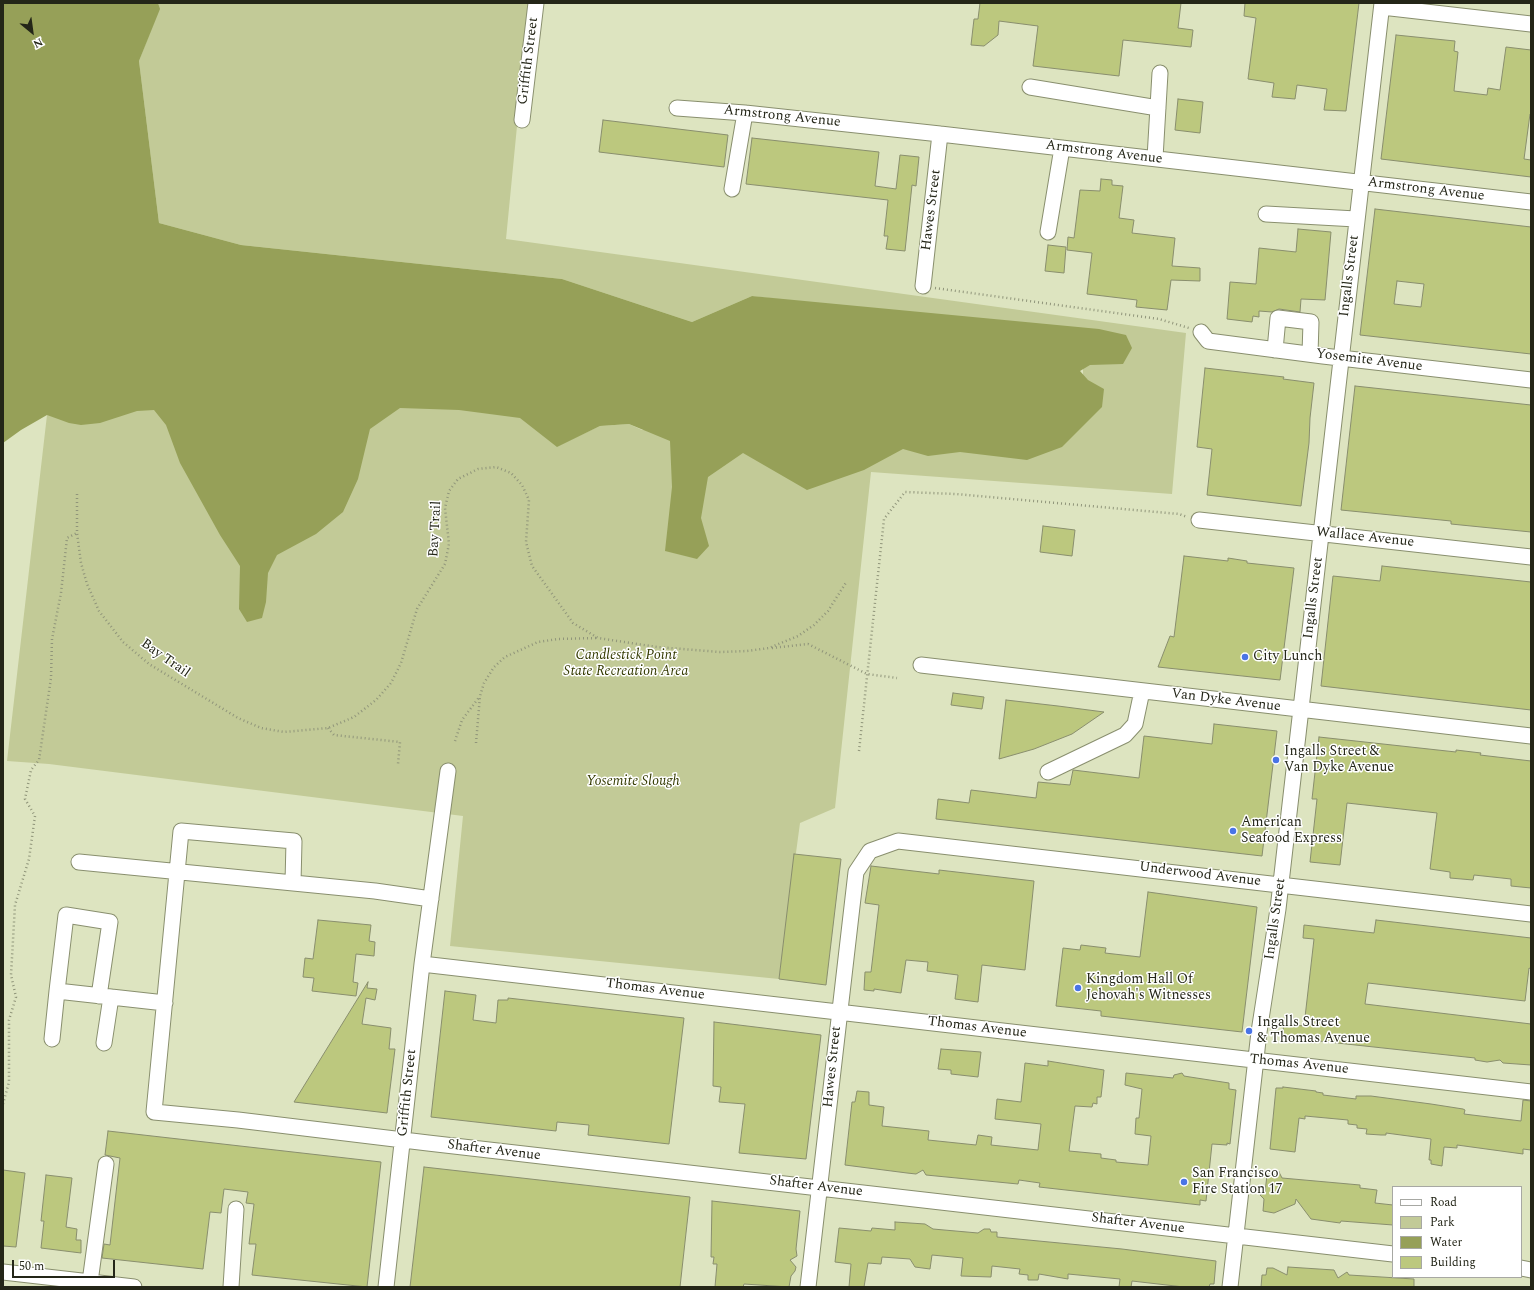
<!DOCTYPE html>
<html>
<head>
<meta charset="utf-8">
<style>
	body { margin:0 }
	#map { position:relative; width:1534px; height:1290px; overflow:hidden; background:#dde4c0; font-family:Spectral,serif }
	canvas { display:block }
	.frame { position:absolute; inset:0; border:4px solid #242618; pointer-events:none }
	.legend { position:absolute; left:1392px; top:1186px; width:130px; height:92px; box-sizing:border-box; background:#fff; border:1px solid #a7a8a3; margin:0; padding:5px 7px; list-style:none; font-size:12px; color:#242618 }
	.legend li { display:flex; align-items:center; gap:8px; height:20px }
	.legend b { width:20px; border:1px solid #a7a8a3 }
	.north { position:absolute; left:12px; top:12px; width:40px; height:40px; -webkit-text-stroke:3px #fff; paint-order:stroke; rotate:151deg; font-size:11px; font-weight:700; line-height:16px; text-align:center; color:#242618 }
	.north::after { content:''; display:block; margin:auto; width:14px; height:18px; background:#242618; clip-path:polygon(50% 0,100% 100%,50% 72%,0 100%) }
	.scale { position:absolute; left:12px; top:1260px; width:103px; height:18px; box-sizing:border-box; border:2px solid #242618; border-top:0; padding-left:5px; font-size:12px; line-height:14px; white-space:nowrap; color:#242618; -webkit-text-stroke:3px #fff; paint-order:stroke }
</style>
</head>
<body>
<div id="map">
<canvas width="1534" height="1290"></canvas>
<div class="frame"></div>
<ul class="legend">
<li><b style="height:5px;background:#fff"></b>Road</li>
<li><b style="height:11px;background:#c2ca97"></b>Park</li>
<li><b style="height:11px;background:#96a058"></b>Water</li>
<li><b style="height:11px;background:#bcc87e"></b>Building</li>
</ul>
<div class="north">N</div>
<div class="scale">50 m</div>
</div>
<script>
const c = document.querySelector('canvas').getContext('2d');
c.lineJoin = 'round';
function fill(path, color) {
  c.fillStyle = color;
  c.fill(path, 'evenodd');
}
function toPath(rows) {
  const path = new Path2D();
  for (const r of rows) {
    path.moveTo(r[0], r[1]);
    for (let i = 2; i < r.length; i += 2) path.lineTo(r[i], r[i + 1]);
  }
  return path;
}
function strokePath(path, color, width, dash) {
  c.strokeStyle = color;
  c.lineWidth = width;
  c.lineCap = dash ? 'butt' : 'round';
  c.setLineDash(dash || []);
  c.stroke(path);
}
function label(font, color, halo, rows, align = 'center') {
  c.font = font + ' Spectral,serif';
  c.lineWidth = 3;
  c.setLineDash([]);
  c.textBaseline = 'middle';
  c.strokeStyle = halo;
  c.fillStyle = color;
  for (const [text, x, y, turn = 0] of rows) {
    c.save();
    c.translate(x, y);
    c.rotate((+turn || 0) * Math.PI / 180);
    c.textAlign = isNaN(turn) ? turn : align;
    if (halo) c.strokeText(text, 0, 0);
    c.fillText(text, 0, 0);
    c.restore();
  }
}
fill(toPath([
	[158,3,529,3,506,239,1186,333,1172,494,871,472,835,808,800,823,779,979,450,946,463,816,49,764,7,761,47,415,147,364,520,406,557,446,600,426,629,424,642,430,1083,386,1083,337,752,296,692,322,562,279,241,245,159,223,139,61,159,9]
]), '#c2ca97');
fill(toPath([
	[3,3,158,3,160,9,139,61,159,223,241,245,562,279,692,322,752,296,1099,329,1126,335,1132,348,1123,364,1090,365,1080,371,1088,380,1104,389,1102,407,1062,447,1027,460,960,452,928,456,903,449,864,470,807,490,743,453,708,477,701,518,709,546,697,559,665,551,672,487,670,441,629,424,600,426,557,447,520,418,459,410,400,408,370,429,358,479,343,512,316,534,277,555,268,573,266,602,262,618,247,622,239,609,240,566,220,535,180,463,166,425,154,410,137,411,100,423,81,425,69,423,47,415,21,430,3,443]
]), '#96a058');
const building = toPath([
	[980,3,1181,3,1178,28,1193,30,1191,47,1123,40,1119,76,1033,66,1038,26,999,21,998,35,984,46,971,45,974,19,978,19,980,3],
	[1245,3,1359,3,1346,111,1324,110,1327,89,1297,85,1295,99,1272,97,1274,83,1248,79,1256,18,1244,16,1245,3],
	[1396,35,1455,41,1454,51,1458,52,1454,91,1487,95,1488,88,1500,90,1506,47,1531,50,1531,114,1530,114,1524,159,1531,160,1531,177,1381,159,1396,35],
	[1178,99,1203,102,1200,133,1175,130,1178,99],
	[603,120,728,135,724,167,599,152,603,120],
	[752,138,879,152,875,186,896,189,900,155,919,157,916,186,912,185,905,251,886,249,888,236,884,236,888,200,746,184,752,138],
	[1101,179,1112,180,1112,185,1123,186,1119,218,1134,220,1132,233,1175,238,1172,266,1200,268,1200,281,1171,280,1167,310,1136,307,1137,300,1087,294,1092,253,1067,250,1068,237,1074,238,1080,190,1100,191,1101,179],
	[1375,209,1531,227,1531,354,1360,335,1375,209],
	[1397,281,1424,284,1421,307,1394,304,1397,281],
	[1298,229,1331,232,1325,300,1301,299,1300,312,1279,309,1272,312,1259,311,1259,317,1253,316,1252,322,1227,319,1230,282,1256,284,1259,248,1296,252,1298,229],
	[1048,245,1066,247,1064,273,1045,271,1048,245],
	[1205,368,1284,377,1283,379,1314,383,1310,418,1309,443,1301,506,1207,495,1212,449,1197,447,1205,368],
	[1355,386,1531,405,1531,532,1451,524,1451,521,1341,510,1355,386],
	[1043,526,1075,530,1072,556,1040,552,1043,526],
	[1184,556,1228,561,1228,558,1247,561,1247,563,1294,568,1280,680,1158,667,1170,636,1174,637,1184,556],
	[1382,566,1531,582,1531,710,1321,686,1333,576,1380,581,1382,566],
	[953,693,984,697,982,709,951,705,953,693],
	[1006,700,1058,706,1104,712,1072,734,1034,749,999,759,1006,700],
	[1214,724,1277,731,1262,856,936,819,938,799,969,803,971,790,1036,798,1038,782,1070,785,1073,770,1139,778,1144,736,1212,744,1214,724],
	[1319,737,1456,752,1456,750,1481,753,1480,755,1531,761,1531,888,1511,886,1511,879,1474,875,1473,880,1450,878,1450,872,1430,869,1437,813,1347,803,1340,865,1310,862,1317,799,1312,799,1319,737],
	[794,854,841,859,826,985,779,979,794,854],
	[871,866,939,874,939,870,1034,881,1025,970,982,965,978,1002,955,999,958,975,927,971,928,962,906,960,901,993,874,989,874,991,864,990,865,972,871,972,879,905,865,903,871,866],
	[1148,892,1257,907,1242,1032,1101,1016,1101,1011,1056,1006,1063,948,1080,950,1081,945,1106,948,1105,953,1140,957,1148,892],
	[318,920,371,925,369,941,375,942,374,956,356,954,353,982,358,983,356,996,312,991,314,978,303,977,305,958,313,959,318,920],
	[1376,920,1531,938,1531,969,1529,968,1525,1001,1368,983,1365,1004,1531,1024,1531,1065,1503,1063,1500,1060,1487,1062,1475,1060,1475,1058,1282,1037,1284,1024,1304,1026,1314,939,1303,938,1304,925,1374,933,1376,920],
	[368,982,367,988,377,989,375,1000,366,998,362,1024,391,1028,389,1049,395,1049,387,1113,294,1102,368,982],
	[445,991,476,995,473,1020,496,1023,498,1000,508,1000,508,998,684,1018,669,1144,588,1135,589,1125,557,1122,556,1131,431,1117,445,991],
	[714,1022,821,1035,806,1159,739,1153,745,1104,719,1102,721,1087,713,1086,714,1022],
	[941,1049,981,1052,978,1077,951,1074,951,1070,938,1069,941,1049],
	[1048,1061,1104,1070,1101,1097,1097,1097,1097,1104,1093,1103,1092,1107,1075,1106,1069,1151,1101,1154,1101,1158,1116,1160,1116,1162,1148,1165,1151,1136,1135,1134,1136,1118,1139,1118,1142,1089,1125,1085,1126,1073,1173,1078,1174,1075,1182,1073,1184,1076,1190,1077,1229,1083,1229,1089,1236,1090,1230,1144,1227,1143,1227,1145,1212,1144,1206,1201,1200,1200,1200,1205,1039,1187,1040,1183,1019,1180,1018,1184,926,1175,923,1170,916,1174,907,1173,845,1165,852,1102,855,1102,857,1091,869,1092,869,1105,884,1107,882,1126,929,1131,928,1140,976,1145,978,1135,992,1137,991,1145,1038,1150,1041,1124,995,1119,997,1099,1021,1102,1025,1063,1048,1066,1048,1061],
	[1283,1087,1316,1091,1316,1092,1323,1093,1323,1095,1356,1099,1356,1096,1371,1096,1431,1104,1463,1109,1465,1110,1464,1114,1521,1121,1523,1100,1531,1101,1531,1150,1523,1149,1523,1154,1457,1145,1457,1148,1444,1147,1442,1166,1431,1164,1431,1160,1429,1160,1431,1139,1386,1133,1386,1135,1381,1135,1366,1134,1367,1129,1357,1128,1357,1125,1348,1124,1348,1120,1305,1116,1305,1119,1299,1118,1295,1152,1270,1149,1276,1088,1283,1088,1283,1087],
	[108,1131,381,1162,367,1287,252,1275,256,1244,249,1244,254,1204,246,1203,248,1192,224,1189,221,1213,210,1212,203,1269,102,1258,104,1244,110,1245,120,1158,105,1155,108,1131],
	[424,1167,690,1197,680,1287,410,1287,424,1167],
	[3,1170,25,1173,16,1247,3,1246,3,1170],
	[1279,1172,1282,1178,1360,1185,1360,1188,1377,1190,1375,1203,1393,1205,1393,1225,1341,1221,1340,1223,1311,1219,1296,1199,1295,1204,1274,1213,1263,1211,1264,1199,1260,1195,1265,1192,1267,1175,1274,1175,1279,1172],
	[46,1175,72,1178,66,1227,77,1229,76,1240,81,1240,81,1253,41,1248,44,1221,41,1221,46,1175],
	[712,1201,800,1211,796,1249,797,1256,790,1260,796,1267,795,1271,791,1276,789,1287,744,1284,743,1287,715,1287,717,1264,713,1264,714,1257,711,1257,712,1201],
	[895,1222,925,1224,933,1229,978,1233,984,1229,990,1229,991,1232,997,1232,997,1237,1122,1249,1216,1261,1214,1284,1210,1284,1209,1287,1184,1287,1132,1281,1131,1287,1119,1287,1120,1279,1068,1274,1068,1279,1039,1274,1038,1280,1028,1280,1028,1275,1019,1274,1020,1269,992,1266,991,1277,961,1276,963,1258,932,1255,930,1269,915,1267,910,1259,882,1257,881,1264,868,1263,864,1287,849,1287,851,1264,835,1262,839,1228,871,1231,872,1228,895,1230,895,1222],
	[1288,1267,1334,1270,1338,1278,1347,1272,1349,1275,1414,1279,1414,1287,1261,1287,1262,1275,1266,1275,1267,1268,1273,1268,1287,1275,1288,1267]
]);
fill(building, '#bcc87e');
strokePath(building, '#898e6d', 1);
const minor = toPath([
	[1382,7,1531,24],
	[1030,87,1158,108],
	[677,108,745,113,940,134,1531,202],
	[522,120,536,3],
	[1155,158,1160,73],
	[732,189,745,113],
	[1266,214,1356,219],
	[1048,232,1062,148],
	[923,286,940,134],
	[1201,332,1208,341,1323,356,1531,380],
	[1275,350,1278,318,1311,322,1310,354],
	[1199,520,1531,557],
	[921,665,1531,736],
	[1048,772,1125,735,1135,724,1142,691],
	[79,862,375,891,431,899],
	[293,883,294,841,181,831,154,1112,238,1120,428,1143,1393,1254],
	[422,964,1531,1092],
	[99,996,110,922,66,915,57,991,165,1003],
	[52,1039,57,991],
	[104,1043,111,997],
	[1521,1268,1531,1270],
	[3,1272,134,1287],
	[90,1282,106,1164],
	[231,1287,236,1209],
	[386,1287,422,964,448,771],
	[808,1287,856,872,870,851,898,841,1531,914],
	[1230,1287,1259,1032,1278,909,1382,3]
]);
strokePath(minor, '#898f6e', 17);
strokePath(toPath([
	[935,288,1159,319,1189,328],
	[77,494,77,533,81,563,87,584,99,611,123,642,149,664,238,718,261,728,284,732,328,728,354,717,376,700,391,683,401,663,417,609,445,564,449,544,445,508,449,491,458,479,478,469,496,467,511,473,522,485,529,500,526,542,532,566,573,623,598,638,657,647,720,652,747,651,769,648,798,636,814,625,828,611,847,581],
	[772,648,808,644,867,674,897,678],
	[328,728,334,735,400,742,398,764],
	[455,741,462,720,480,696],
	[476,743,480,696,484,683,494,667,505,657,538,642,558,639,597,638],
	[859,751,884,519,905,492,956,494,1179,514,1187,517],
	[3,1104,9,1082,9,1020,16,997,11,975,15,905,29,859,35,816,25,799,31,770,39,760,51,678,52,639,61,593,67,538,77,533]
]), '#90957a', 2.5, [1, 3]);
strokePath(minor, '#fff', 15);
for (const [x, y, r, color] of [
	[1245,657,4,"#4974e6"],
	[1276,760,4,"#4974e6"],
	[1233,831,4,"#4974e6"],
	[1078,988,4,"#4974e6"],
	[1249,1031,4,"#4974e6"],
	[1184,1182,4,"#4974e6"]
]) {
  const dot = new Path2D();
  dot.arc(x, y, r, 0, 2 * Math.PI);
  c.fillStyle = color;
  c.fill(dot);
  strokePath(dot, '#fff', 1.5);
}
label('14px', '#242618', '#fff', [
	["Griffith Street",529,61,-83],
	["Armstrong Avenue",782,117,6],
	["Armstrong Avenue",1104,153,7],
	["Armstrong Avenue",1426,190,7],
	["Hawes Street",932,210,-83],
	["Ingalls Street",1350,276,-83],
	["Yosemite Avenue",1369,361,7],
	["Bay Trail",436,529,-87],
	["Wallace Avenue",1365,538,6],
	["Ingalls Street",1314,598,-83],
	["Bay Trail",165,659,35],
	["Van Dyke Avenue",1226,701,7],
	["Underwood Avenue",1200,875,7],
	["Ingalls Street",1276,919,-82],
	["Thomas Avenue",655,990,7],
	["Thomas Avenue",977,1028,7],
	["Thomas Avenue",1299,1065,6],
	["Hawes Street",833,1067,-84],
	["Griffith Street",408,1093,-84],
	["Shafter Avenue",494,1151,7],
	["Shafter Avenue",816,1187,7],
	["Shafter Avenue",1138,1224,7]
]);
label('italic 14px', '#343a00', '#fff', [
	["Candlestick Point",626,656],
	["State Recreation Area",626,672],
	["Yosemite Slough",633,782]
]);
label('14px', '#242618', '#fff', [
	["City Lunch",1253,657],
	["Ingalls Street &",1284,752],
	["Van Dyke Avenue",1284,768],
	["American",1241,823],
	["Seafood Express",1241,839],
	["Kingdom Hall Of",1086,980],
	["Jehovah's Witnesses",1086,996],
	["Ingalls Street",1257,1023],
	["& Thomas Avenue",1257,1039],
	["San Francisco",1192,1174],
	["Fire Station 17",1192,1190]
], 'left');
</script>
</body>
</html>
